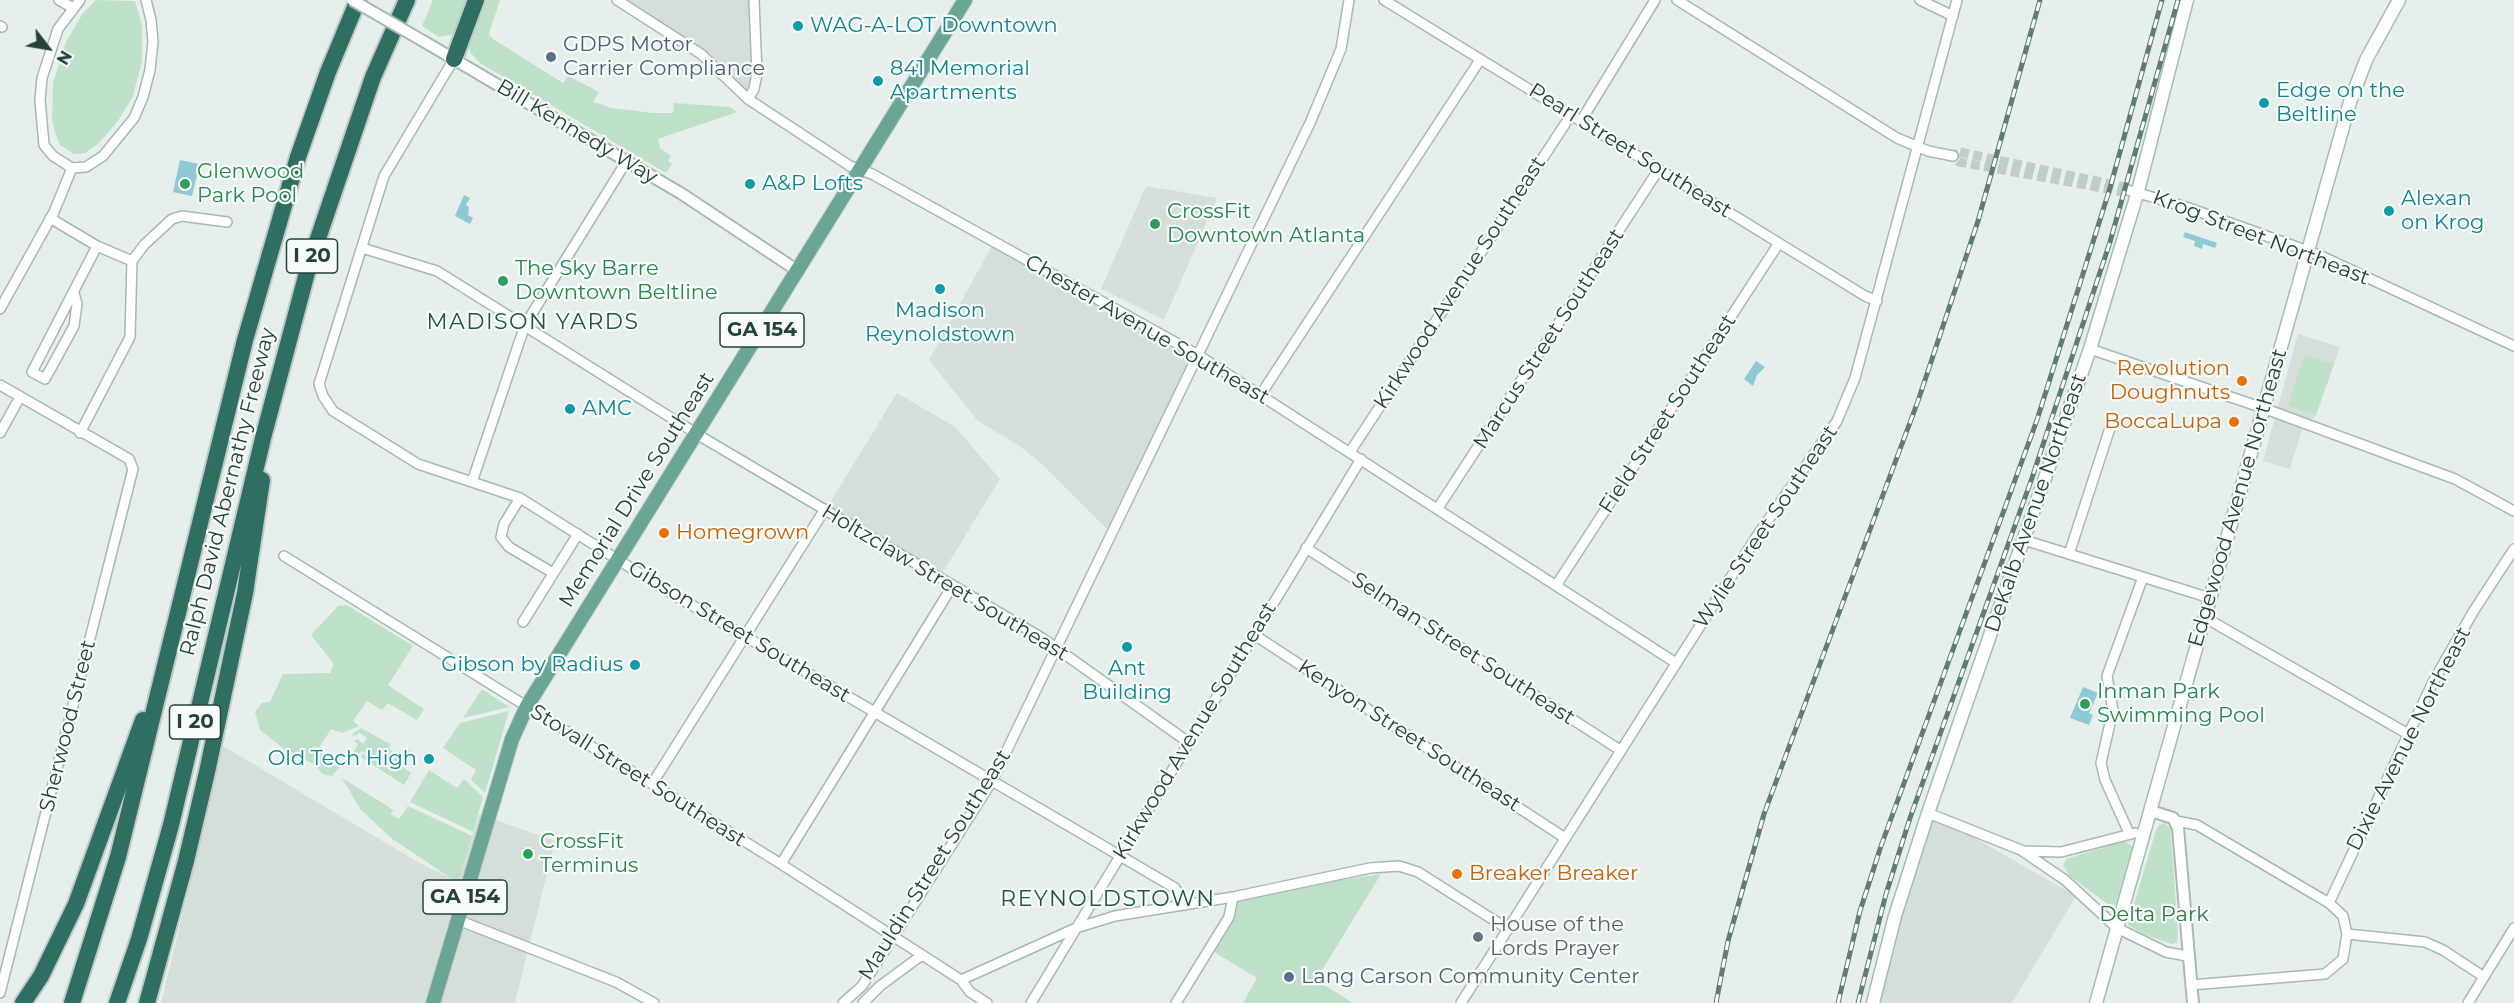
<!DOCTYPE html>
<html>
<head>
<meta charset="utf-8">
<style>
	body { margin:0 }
	#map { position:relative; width:2514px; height:1003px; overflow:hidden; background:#e6efeb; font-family:Montserrat,sans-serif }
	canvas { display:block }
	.north { position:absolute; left:18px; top:18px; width:60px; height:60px; -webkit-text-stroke:4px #f7fbf9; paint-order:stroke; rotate:121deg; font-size:16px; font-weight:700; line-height:24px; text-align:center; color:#24423a }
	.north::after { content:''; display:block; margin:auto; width:21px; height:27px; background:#24423a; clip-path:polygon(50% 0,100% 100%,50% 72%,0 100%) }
</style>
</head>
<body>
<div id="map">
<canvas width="2514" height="1003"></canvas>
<div class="north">N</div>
</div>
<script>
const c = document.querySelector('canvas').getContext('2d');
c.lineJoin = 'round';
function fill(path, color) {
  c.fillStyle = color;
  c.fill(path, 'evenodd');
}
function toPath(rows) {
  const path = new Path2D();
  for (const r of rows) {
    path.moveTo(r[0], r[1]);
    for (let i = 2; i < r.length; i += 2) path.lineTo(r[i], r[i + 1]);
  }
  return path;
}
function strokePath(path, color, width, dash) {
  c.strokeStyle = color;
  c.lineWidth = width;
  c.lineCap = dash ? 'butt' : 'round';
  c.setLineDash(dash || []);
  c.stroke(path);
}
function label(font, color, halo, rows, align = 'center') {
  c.font = font + ' Montserrat,sans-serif';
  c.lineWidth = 4.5;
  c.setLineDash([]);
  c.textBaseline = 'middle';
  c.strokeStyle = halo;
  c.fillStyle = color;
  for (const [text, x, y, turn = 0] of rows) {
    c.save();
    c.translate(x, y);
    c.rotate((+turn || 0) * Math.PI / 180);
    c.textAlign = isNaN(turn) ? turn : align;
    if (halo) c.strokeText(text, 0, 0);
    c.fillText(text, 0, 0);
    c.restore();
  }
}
fill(toPath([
	[617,0,752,0,757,74,748,99,719,69],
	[1146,186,1217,198,1164,320,1101,289],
	[994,242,1197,356,1111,533,1041,463,1018,445,978,421,929,360],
	[2298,334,2340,347,2316,415,2301,432,2290,469,2263,461],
	[897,393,955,427,1000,479,943,572,828,506],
	[223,746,416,861,458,882,479,814,555,841,515,1003,161,1003],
	[1924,809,2076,896,2012,1003,1871,1003,1879,950]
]), '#d4dfda');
fill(toPath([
	[96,0,135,1,142,25,142,61,133,96,118,121,98,144,85,153,74,154,60,145,56,135,52,120,53,83,66,42,83,13],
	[433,0,471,0,455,34,439,37,422,26],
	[482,0,500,0,489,34,493,39,563,83,568,76,599,92,593,102,612,108,653,113,673,113,674,103,730,107,737,112,658,139,660,148,671,156,668,161,672,164,666,173,480,63,470,52,468,40],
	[2304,355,2334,364,2316,415,2288,406],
	[347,605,413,646,388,685,424,709,417,720,388,703,382,710,367,701,353,721,359,726,342,733,331,729,318,750,340,766,332,776,322,774,316,765,288,752,260,730,255,712,262,703,270,702,283,674,330,673,334,664,311,635,338,606],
	[482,689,509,707,463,718],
	[509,711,485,793,471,780,476,770,443,748,460,723],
	[361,728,390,744,389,749,402,758,409,749,411,750,400,765,411,773,404,785,361,757,363,754,383,764,362,751,355,758,351,756,358,744,354,741,357,739,363,744,367,738,360,733,354,736,352,734],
	[429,770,457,788,464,779,483,797,473,832,410,802],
	[342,778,389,807,393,811,391,814,399,819,408,806,472,836,458,883,391,838,360,809],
	[2165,823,2171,829,2171,834,2178,935,2177,943,2172,944,2148,936,2128,925,2156,830,2159,825],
	[2124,841,2132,846,2132,851,2117,900,2115,905,2110,906,2070,876,2063,865,2066,859],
	[1381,874,1316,980,1353,1003,1243,1003,1257,978,1209,949,1243,894]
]), '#bfe0c8');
fill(toPath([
	[180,160,203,165,201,175,197,175,192,196,173,192],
	[464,195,470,198,466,205,469,207,468,215,473,218,470,224,455,216],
	[2185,232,2217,243,2215,248,2203,244,2202,249,2194,246,2195,241,2183,237],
	[1756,361,1765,367,1757,375,1753,386,1744,379],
	[2083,687,2098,693,2089,713,2093,715,2089,725,2070,718]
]), '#8ec9d4');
strokePath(toPath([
	[1960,152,2125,187,2128,190,2124,192,1959,162,1953,156,1960,152]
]), '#bfccc8', 9, [9, 4.5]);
const minor = toPath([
	[59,0,73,8],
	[617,0,701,54,748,99,850,166,872,174,1198,355,1676,663],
	[1384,0,1865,296,1877,301],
	[1677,0,1897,138,1928,151,1953,156],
	[1920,0,1953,16],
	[0,26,2,27],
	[454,59,384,176,319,384,323,396,333,411,418,464,520,498,666,590,1175,888,1185,905],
	[748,99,754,89,757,74,754,0],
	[1581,121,1655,0],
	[72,168,86,167,103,156,134,118,143,97,150,70,153,42,151,20,146,0],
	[2128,190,2186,207,2319,255,2514,346],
	[50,218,97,246,132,261],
	[362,248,437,271,705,439,1042,638,1188,742],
	[74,293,77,304,74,326,45,379,32,372,97,246],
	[0,309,54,212,72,168,53,156,44,145,40,100,42,78,58,29,80,0],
	[2090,349,2263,408,2455,479,2514,511],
	[0,385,129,459,133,469,0,993],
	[1261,394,1480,60],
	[0,433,20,397],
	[80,433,130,337,132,261,144,245,172,219,182,216,227,222],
	[1350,452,1571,115],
	[472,482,525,325,626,162],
	[520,498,504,524,501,537,509,547,553,573],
	[1438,508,1659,169],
	[2024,540,2210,598],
	[1306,548,1620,750],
	[2069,554,2111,425],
	[284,556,781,864,961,980,970,992,987,1003],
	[1557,584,1779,243],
	[2204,617,2408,734],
	[523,622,578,534],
	[1253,634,1565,838],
	[652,784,825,509],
	[1928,813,2021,850,2065,880,2117,928,2166,952,2187,956],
	[2176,821,2197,825,2329,903,2343,916,2347,934,2343,959,2325,974,2191,985],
	[2129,833,2105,780,2101,763,2113,710,2107,676,2143,577],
	[2023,851,2061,852,2135,833],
	[781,864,953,585],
	[2329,903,2433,682,2473,612,2514,549],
	[458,920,616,982,654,1003],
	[2347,934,2425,942,2443,950,2484,977],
	[961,980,1076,928,1115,916,1233,897,1370,868,1399,866,1418,872,1508,929],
	[843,1003,862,986,992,781,1310,123,1341,49,1349,0],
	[863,1003,880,986,922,955],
	[1031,1003,1361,459],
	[1176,1003,1229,917,1233,897],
	[1461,1003,1757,536,1837,421,1855,378,1957,0],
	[2468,1003,2514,928]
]);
const tertiary = toPath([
	[430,45,682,194,798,271],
	[2151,811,2173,818,2178,828,2193,1003]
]);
const secondary = toPath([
	[1873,1003,1895,916,1928,813,2090,349,2138,191,2187,0],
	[2096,1003,2350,102,2366,60,2399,0]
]);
const primary = toPath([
	[433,1003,512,739,527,706,965,0]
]);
const motorway = toPath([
	[454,59,476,0],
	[23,1003,41,976,76,904,143,720],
	[72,1003,118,857,245,340,298,157,328,72,358,0],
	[117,1003,139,939,171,825,263,438,309,265,373,77,407,0],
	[147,1003,186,861,207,772,245,593,262,480]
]);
strokePath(minor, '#a8b8b2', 12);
strokePath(tertiary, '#a8b8b2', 14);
strokePath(secondary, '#a4bbb3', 15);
strokePath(primary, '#c2cac8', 16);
strokePath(motorway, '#c2cac8', 20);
strokePath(minor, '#fff', 9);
strokePath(tertiary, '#fff', 10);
strokePath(secondary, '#fff', 12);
strokePath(primary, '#6aa596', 14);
strokePath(motorway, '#2f6f62', 16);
const rail = toPath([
	[1716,1003,1728,941,1764,814,1918,401,1978,221,2040,0],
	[1838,1003,1860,911,1881,846,2037,420,2110,188,2162,0],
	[1858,1003,1886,894,1910,818,2032,478,2110,242,2178,0]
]);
strokePath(rail, '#5f7d75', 5);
strokePath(rail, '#f7fbf9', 3, [9]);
const tertiaryBridge = toPath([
	[352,0,430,45]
]);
strokePath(tertiaryBridge, '#a8b8b2', 14, []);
strokePath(tertiaryBridge, '#fff', 10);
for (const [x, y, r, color] of [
	[798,26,6,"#0f9aa8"],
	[551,57,6,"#5c6f8a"],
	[878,81,6,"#0f9aa8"],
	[2264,103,6,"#0f9aa8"],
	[185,184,6,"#2e9e5b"],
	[750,184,6,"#0f9aa8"],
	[2389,211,6,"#0f9aa8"],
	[1155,224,6,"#2e9e5b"],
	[503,281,6,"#2e9e5b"],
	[940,289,6,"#0f9aa8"],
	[2242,381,6,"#e8710a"],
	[570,409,6,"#0f9aa8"],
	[2234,422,6,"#e8710a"],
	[664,533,6,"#e8710a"],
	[1127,647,6,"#0f9aa8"],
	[635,665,6,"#0f9aa8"],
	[2085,704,6,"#2e9e5b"],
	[429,759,6,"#0f9aa8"],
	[528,854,6,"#2e9e5b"],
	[1457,874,6,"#e8710a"],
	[1478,937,6,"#6b7280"],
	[1289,977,6,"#5c6f8a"]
]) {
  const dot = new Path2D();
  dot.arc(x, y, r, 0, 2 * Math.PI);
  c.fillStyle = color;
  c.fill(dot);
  strokePath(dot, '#f7fbf9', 2);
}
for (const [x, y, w] of [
	[312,256,51],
	[762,330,84],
	[195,722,51],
	[465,897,84]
]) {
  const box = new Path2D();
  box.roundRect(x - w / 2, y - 17, w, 34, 4.5);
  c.fillStyle = '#f7fbf9';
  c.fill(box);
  strokePath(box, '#24423a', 1.5);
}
label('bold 20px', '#24423a', null, [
	["I 20",312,256],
	["GA 154",762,330],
	["I 20",195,722],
	["GA 154",465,897]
]);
label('21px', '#0d838f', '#f7fbf9', [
	["WAG-A-LOT Downtown",810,26],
	["841 Memorial",890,69],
	["Apartments",890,93],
	["Edge on the",2276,91],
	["Beltline",2276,115],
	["A&P Lofts",762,184],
	["Alexan",2401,199],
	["on Krog",2401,223],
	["Madison",940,311,"center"],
	["Reynoldstown",940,335,"center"],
	["AMC",582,409],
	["Gibson by Radius",623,665,"right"],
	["Ant",1127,669,"center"],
	["Building",1127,693,"center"],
	["Old Tech High",417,759,"right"]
], 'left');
label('21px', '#4e5e75', '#f7fbf9', [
	["GDPS Motor",563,45],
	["Carrier Compliance",563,69],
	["Lang Carson Community Center",1301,977]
], 'left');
label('21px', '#24423a', '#f7fbf9', [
	["Bill Kennedy Way",577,132,31],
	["Pearl Street Southeast",1630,151,32],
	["Krog Street Northeast",2261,238,21],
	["Kirkwood Avenue Southeast",1460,283,-57],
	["Chester Avenue Southeast",1147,330,30],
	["Marcus Street Southeast",1549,339,-57],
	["Field Street Southeast",1668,414,-57],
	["Memorial Drive Southeast",637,490,-58],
	["Ralph David Abernathy Freeway",228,492,-76],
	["Edgewood Avenue Northeast",2238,498,-74],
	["DeKalb Avenue Northeast",2036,503,-71],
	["Wylie Street Southeast",1766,527,-56],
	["Holtzclaw Street Southeast",945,583,31],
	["Gibson Street Southeast",739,632,31],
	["Selman Street Southeast",1463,649,33],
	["Sherwood Street",68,726,-76],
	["Kirkwood Avenue Southeast",1195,731,-59],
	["Kenyon Street Southeast",1409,736,33],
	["Dixie Avenue Northeast",2409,739,-63],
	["Stovall Street Southeast",638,776,32],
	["Mauldin Street Southeast",935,865,-58]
]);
label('21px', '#27864d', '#f7fbf9', [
	["Glenwood",197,172],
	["Park Pool",197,196],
	["CrossFit",1167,212],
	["Downtown Atlanta",1167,236],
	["The Sky Barre",515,269],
	["Downtown Beltline",515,293],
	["Inman Park",2097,692],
	["Swimming Pool",2097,716],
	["CrossFit",540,842],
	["Terminus",540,866]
], 'left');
label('21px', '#c56008', '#f7fbf9', [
	["Revolution",2230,369],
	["Doughnuts",2230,393],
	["BoccaLupa",2222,422],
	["Homegrown",676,533,"left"],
	["Breaker Breaker",1469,874,"left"]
], 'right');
label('21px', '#2d7a4b', '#f7fbf9', [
	["Delta Park",2154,915]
]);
label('21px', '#5b616d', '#f7fbf9', [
	["House of the",1490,925],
	["Lords Prayer",1490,949]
], 'left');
c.letterSpacing = '1.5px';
label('22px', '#1f5548', '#f7fbf9', [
	["MADISON YARDS",533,323],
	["REYNOLDSTOWN",1108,900]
]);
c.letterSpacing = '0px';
</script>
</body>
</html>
